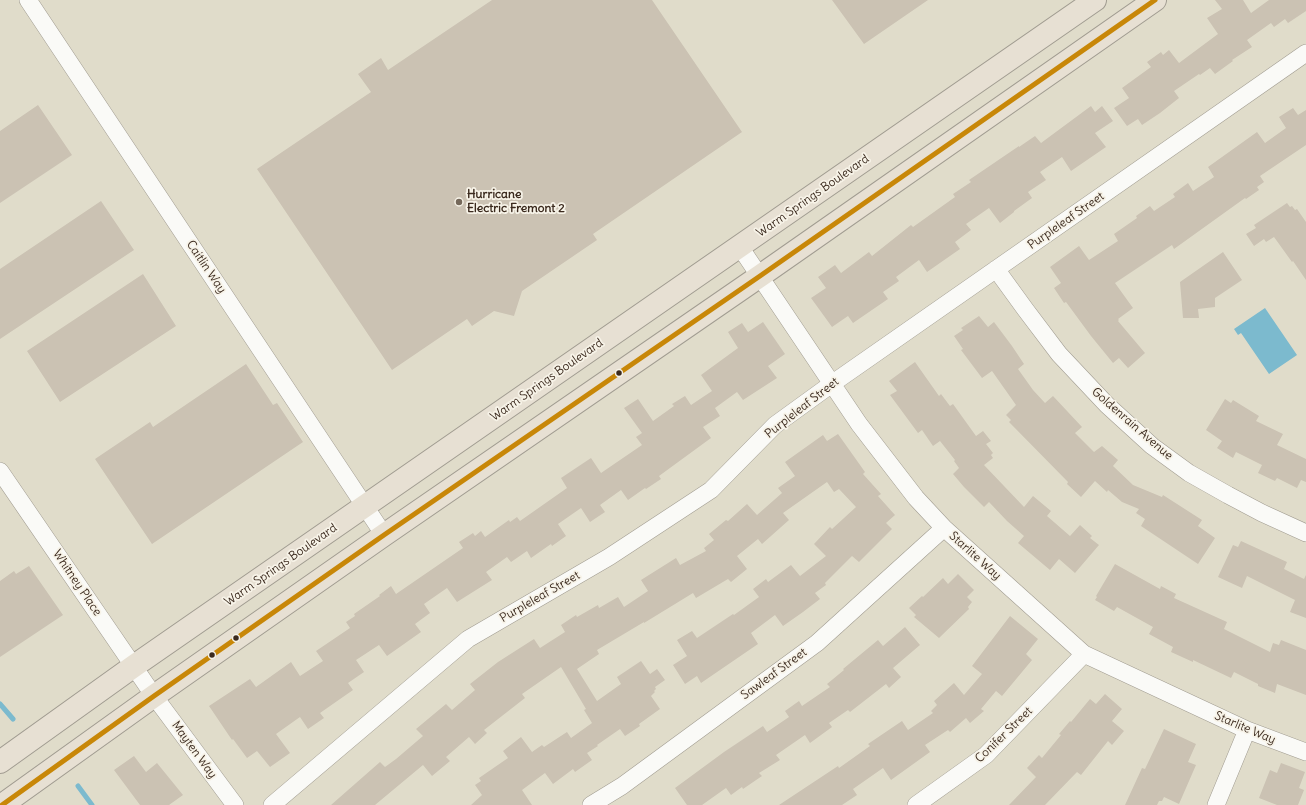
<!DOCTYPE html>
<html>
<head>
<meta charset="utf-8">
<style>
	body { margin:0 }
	canvas { display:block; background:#e0dcca }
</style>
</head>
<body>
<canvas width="1306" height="805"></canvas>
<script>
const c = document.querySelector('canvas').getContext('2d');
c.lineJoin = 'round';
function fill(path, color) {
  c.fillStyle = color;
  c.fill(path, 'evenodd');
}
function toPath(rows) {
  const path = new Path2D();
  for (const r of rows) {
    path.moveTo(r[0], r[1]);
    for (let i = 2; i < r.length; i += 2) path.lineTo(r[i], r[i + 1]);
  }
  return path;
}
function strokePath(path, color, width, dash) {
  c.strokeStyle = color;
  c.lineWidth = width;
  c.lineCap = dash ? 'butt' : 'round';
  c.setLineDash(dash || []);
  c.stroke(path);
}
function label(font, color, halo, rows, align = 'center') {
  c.font = font + ' Delius,sans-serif';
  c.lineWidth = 3.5;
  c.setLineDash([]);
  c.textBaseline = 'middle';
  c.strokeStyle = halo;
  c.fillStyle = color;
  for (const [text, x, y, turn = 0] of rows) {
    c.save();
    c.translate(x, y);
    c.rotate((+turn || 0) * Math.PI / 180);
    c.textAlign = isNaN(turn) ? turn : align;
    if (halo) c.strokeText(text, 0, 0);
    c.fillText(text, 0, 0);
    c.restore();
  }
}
fill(toPath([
	[1265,308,1297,355,1269,374,1241,333,1238,335,1234,329]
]), '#7cbace');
strokePath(toPath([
	[0,704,13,719],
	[78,786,92,805]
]), '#7cbace', 5);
fill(toPath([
	[492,0,652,0,742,132,593,234,597,240,522,291,514,316,494,311,472,326,467,319,392,370,257,169,371,92,358,74,381,58,388,70],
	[832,0,928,0,864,44],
	[1215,0,1243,0,1251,13,1269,0,1306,0,1306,11,1288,23,1285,19,1274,27,1271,23,1247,40,1252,47,1232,60,1233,61,1215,74,1210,68,1200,75,1199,74,1174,91,1179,98,1160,113,1142,125,1138,119,1127,126,1114,108,1129,98,1122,88,1151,67,1147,62,1161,52,1163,55,1169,50,1179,63,1218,34,1207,18,1222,9],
	[38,105,72,155,0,203,0,131],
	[1091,106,1095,112,1102,106,1113,121,1095,133,1106,147,1071,171,1062,157,1040,172,1046,180,1028,192,1032,198,1014,211,1014,212,1000,223,989,208,966,224,971,230,955,242,960,249,927,272,919,260,896,277,899,281,883,292,888,299,853,323,848,316,832,327,811,298,826,288,818,277,835,265,841,273,869,252,872,256,911,225,913,227,955,197,953,194,971,182,969,180,1019,146,1019,147,1035,136,1041,143],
	[1293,108,1298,115,1306,110,1306,145,1260,176,1264,182,1257,187,1259,190,1246,199,1245,198,1174,249,1172,245,1115,283,1133,308,1118,319,1119,320,1118,321,1145,353,1128,368,1119,358,1113,363,1091,336,1066,302,1064,303,1054,288,1061,283,1050,267,1079,246,1089,260,1118,241,1114,234,1137,218,1136,216,1150,206,1154,211,1175,197,1173,194,1188,183,1193,191,1214,177,1208,167,1257,132,1265,143,1286,128,1279,117],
	[101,201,134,250,0,339,0,269],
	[1287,203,1290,207,1292,206,1295,210,1297,209,1306,222,1306,280,1293,261,1292,262,1274,237,1266,242,1264,239,1254,246,1246,234,1256,228,1254,225],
	[1223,252,1242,280,1215,298,1215,307,1198,309,1199,318,1183,318,1180,282],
	[143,274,176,326,60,402,27,351],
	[979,316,988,327,994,322,1012,346,1024,364,1018,369,1033,390,1045,403,1053,396,1082,427,1075,433,1094,452,1102,446,1118,460,1113,466,1133,485,1162,497,1163,495,1202,520,1198,526,1215,538,1198,564,1141,526,1145,519,1136,513,1139,509,1122,502,1108,490,1107,492,1095,481,1081,497,1067,484,1068,482,1009,422,1011,420,1006,415,1016,405,992,371,982,378,961,350,963,349,954,336,963,330,961,328],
	[763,322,785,354,768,366,777,378,743,400,737,392,715,408,720,416,703,427,711,438,659,476,661,479,646,489,645,488,628,500,621,490,600,505,605,512,590,522,581,508,558,524,566,536,552,546,551,544,531,558,527,551,511,562,507,557,486,572,492,580,457,602,447,588,424,604,430,613,415,624,421,632,387,656,379,645,356,660,364,672,348,683,353,690,320,713,324,718,308,729,300,717,276,734,290,753,270,767,257,751,247,758,233,739,232,740,209,706,250,679,256,687,291,662,300,676,323,661,316,651,350,628,346,622,355,616,354,614,380,596,379,595,391,586,396,594,463,548,459,542,473,533,475,536,481,531,485,537,509,520,510,522,517,517,520,521,567,488,561,478,591,458,601,473,642,445,636,437,642,433,624,408,638,399,653,421,674,406,672,404,685,396,691,405,712,391,701,375,738,348,728,332,742,323,748,332],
	[915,362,939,396,941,394,950,406,953,404,976,436,983,431,991,441,986,444,993,453,991,455,993,458,984,465,1024,507,1033,496,1051,511,1047,516,1070,536,1080,525,1092,536,1090,538,1099,545,1075,573,1059,559,1050,570,1018,543,1024,536,1007,521,989,502,984,507,964,487,953,474,959,468,954,461,955,460,940,441,933,446,922,430,918,433,890,395,897,391,889,381],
	[246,364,273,405,277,403,303,442,152,544,95,459,150,422,153,427],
	[1225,399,1231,403,1233,400,1259,416,1256,421,1283,434,1277,445,1306,459,1306,482,1301,480,1297,488,1277,478,1275,481,1258,473,1262,465,1236,452,1233,458,1217,448,1222,441,1206,430],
	[838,434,865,472,863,474,881,494,878,496,895,515,886,523,892,529,859,562,852,556,825,583,826,585,815,593,820,599,803,612,783,626,775,615,751,633,758,644,701,683,697,676,685,684,673,665,687,656,677,640,692,631,697,638,733,614,734,615,759,597,753,589,766,579,768,582,791,565,800,576,826,556,814,544,830,527,832,529,856,507,839,489,834,492,827,482,783,513,789,520,762,544,758,539,737,556,747,569,731,582,728,579,696,598,693,593,644,623,644,622,597,650,599,654,577,669,597,701,621,684,617,677,641,661,650,674,657,669,665,680,655,687,656,689,654,691,655,692,651,696,660,709,639,724,640,726,625,736,620,729,597,745,598,746,587,753,592,760,575,772,573,769,553,784,545,773,522,790,532,805,471,805,482,795,475,785,481,781,479,778,508,758,503,751,521,737,532,752,542,745,544,747,567,732,571,738,592,723,584,710,586,709,561,667,522,694,525,698,484,730,487,733,475,744,469,737,446,757,450,761,432,776,423,765,375,805,331,805,380,762,385,767,396,759,423,736,416,729,446,704,452,710,475,690,470,684,498,662,534,639,540,648,565,632,561,625,576,615,577,617,598,605,599,608,618,597,624,607,648,591,641,580,676,558,680,565,706,551,704,548,714,540,709,534,726,520,728,521,747,504,757,515,782,493,778,488,795,476,785,462,823,435,827,441],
	[1241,541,1287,562,1284,569,1304,579,1306,575,1306,618,1290,612,1295,600,1247,576,1242,588,1218,577,1233,545,1238,547],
	[1115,564,1160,589,1161,586,1176,594,1174,598,1227,622,1224,629,1270,652,1273,643,1279,645,1281,640,1306,650,1306,695,1277,684,1275,693,1258,686,1258,684,1234,672,1231,678,1193,660,1193,662,1171,652,1173,647,1149,634,1153,627,1117,607,1114,611,1095,600,1097,597,1096,596],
	[29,566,63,615,0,657,0,581,14,571,16,574],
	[958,574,974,590,967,597,972,602,968,607,969,609,939,638,914,617,916,615,909,608,922,596,923,597,943,578,948,584],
	[1010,616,1038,639,1026,654,1032,660,1002,696,996,691,981,709,984,711,970,723,966,718,950,732,948,730,925,745,930,752,891,780,883,768,853,789,857,795,842,805,779,805,838,766,839,768,870,746,868,744,902,721,908,730,933,713,931,711,937,705,934,701,954,683,964,695,982,674,972,666],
	[905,627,920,645,893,668,901,677,889,688,886,684,850,712,848,710,829,723,832,727,810,743,805,735,776,755,780,760,759,773,762,776,743,789,742,787,731,795,726,788,702,805,687,805,675,788,724,752,763,726,767,732,789,717,785,711,799,701,802,706,830,687,827,684,844,670,843,669,878,640,883,646],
	[1105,694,1122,709,1112,721,1124,731,1112,745,1108,741,1081,775,1077,772,1045,805,1009,805,1036,777,1027,768,1039,755,1042,758,1061,735,1059,734,1070,721,1071,722,1090,699,1096,704],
	[1164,729,1196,744,1188,762,1196,765,1179,804,1164,797,1162,801,1159,801,1157,805,1125,805,1142,768,1145,769],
	[134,756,146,772,157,763,183,795,169,805,140,805,114,770],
	[1281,763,1305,772,1299,788,1304,790,1298,805,1277,805,1259,798,1270,770,1277,773]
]), '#cbc2b3');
const minor = toPath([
	[28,0,384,535],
	[740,247,859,424,916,498,944,528,1084,654,1247,730,1306,752],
	[996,269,1025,309,1059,354,1107,405,1152,446,1189,473,1228,495,1262,513,1306,533],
	[0,471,154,696,235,805],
	[272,805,468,639,609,557,711,490,775,425,833,383,1306,53],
	[591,805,622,786,817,643,944,528],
	[916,805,986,755,1084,654],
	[1216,805,1247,730]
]);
const primary = toPath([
	[0,762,134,666,1095,0],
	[2,805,154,696,384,535,760,276,1155,0]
]);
strokePath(minor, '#a19c91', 18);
strokePath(primary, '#a19c91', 24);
strokePath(minor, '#fafaf7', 17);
strokePath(primary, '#e7e0d3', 22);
strokePath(toPath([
	[2,805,154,696,384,535,760,276,1155,0]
]), '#c88708', 5);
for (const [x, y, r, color] of [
	[459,202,4,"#75685a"],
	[619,373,3.5,"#3b2a1e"],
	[236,638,3.5,"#3b2a1e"],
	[212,655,3.5,"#3b2a1e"]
]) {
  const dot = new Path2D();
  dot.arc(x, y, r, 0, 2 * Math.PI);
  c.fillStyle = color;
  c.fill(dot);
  strokePath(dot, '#f7f3e8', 1.5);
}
label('bold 12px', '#3b2a1e', '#f7f3e8', [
	["Hurricane",467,195],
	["Electric Fremont 2",467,209]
], 'left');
label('12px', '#3b2a1e', '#f7f3e8', [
	["Warm Springs Boulevard",813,196,-35],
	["Purpleleaf Street",1066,221,-35],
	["Caitlin Way",206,267,56],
	["Warm Springs Boulevard",547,380,-35],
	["Purpleleaf Street",802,408,-38],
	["Goldenrain Avenue",1132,424,41],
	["Starlite Way",975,556,42],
	["Warm Springs Boulevard",281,565,-35],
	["Whitney Place",77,583,56],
	["Purpleleaf Street",540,597,-30],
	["Sawleaf Street",774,674,-36],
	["Starlite Way",1245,728,23],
	["Conifer Street",1004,735,-44],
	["Mayten Way",194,750,54]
]);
</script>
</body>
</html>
